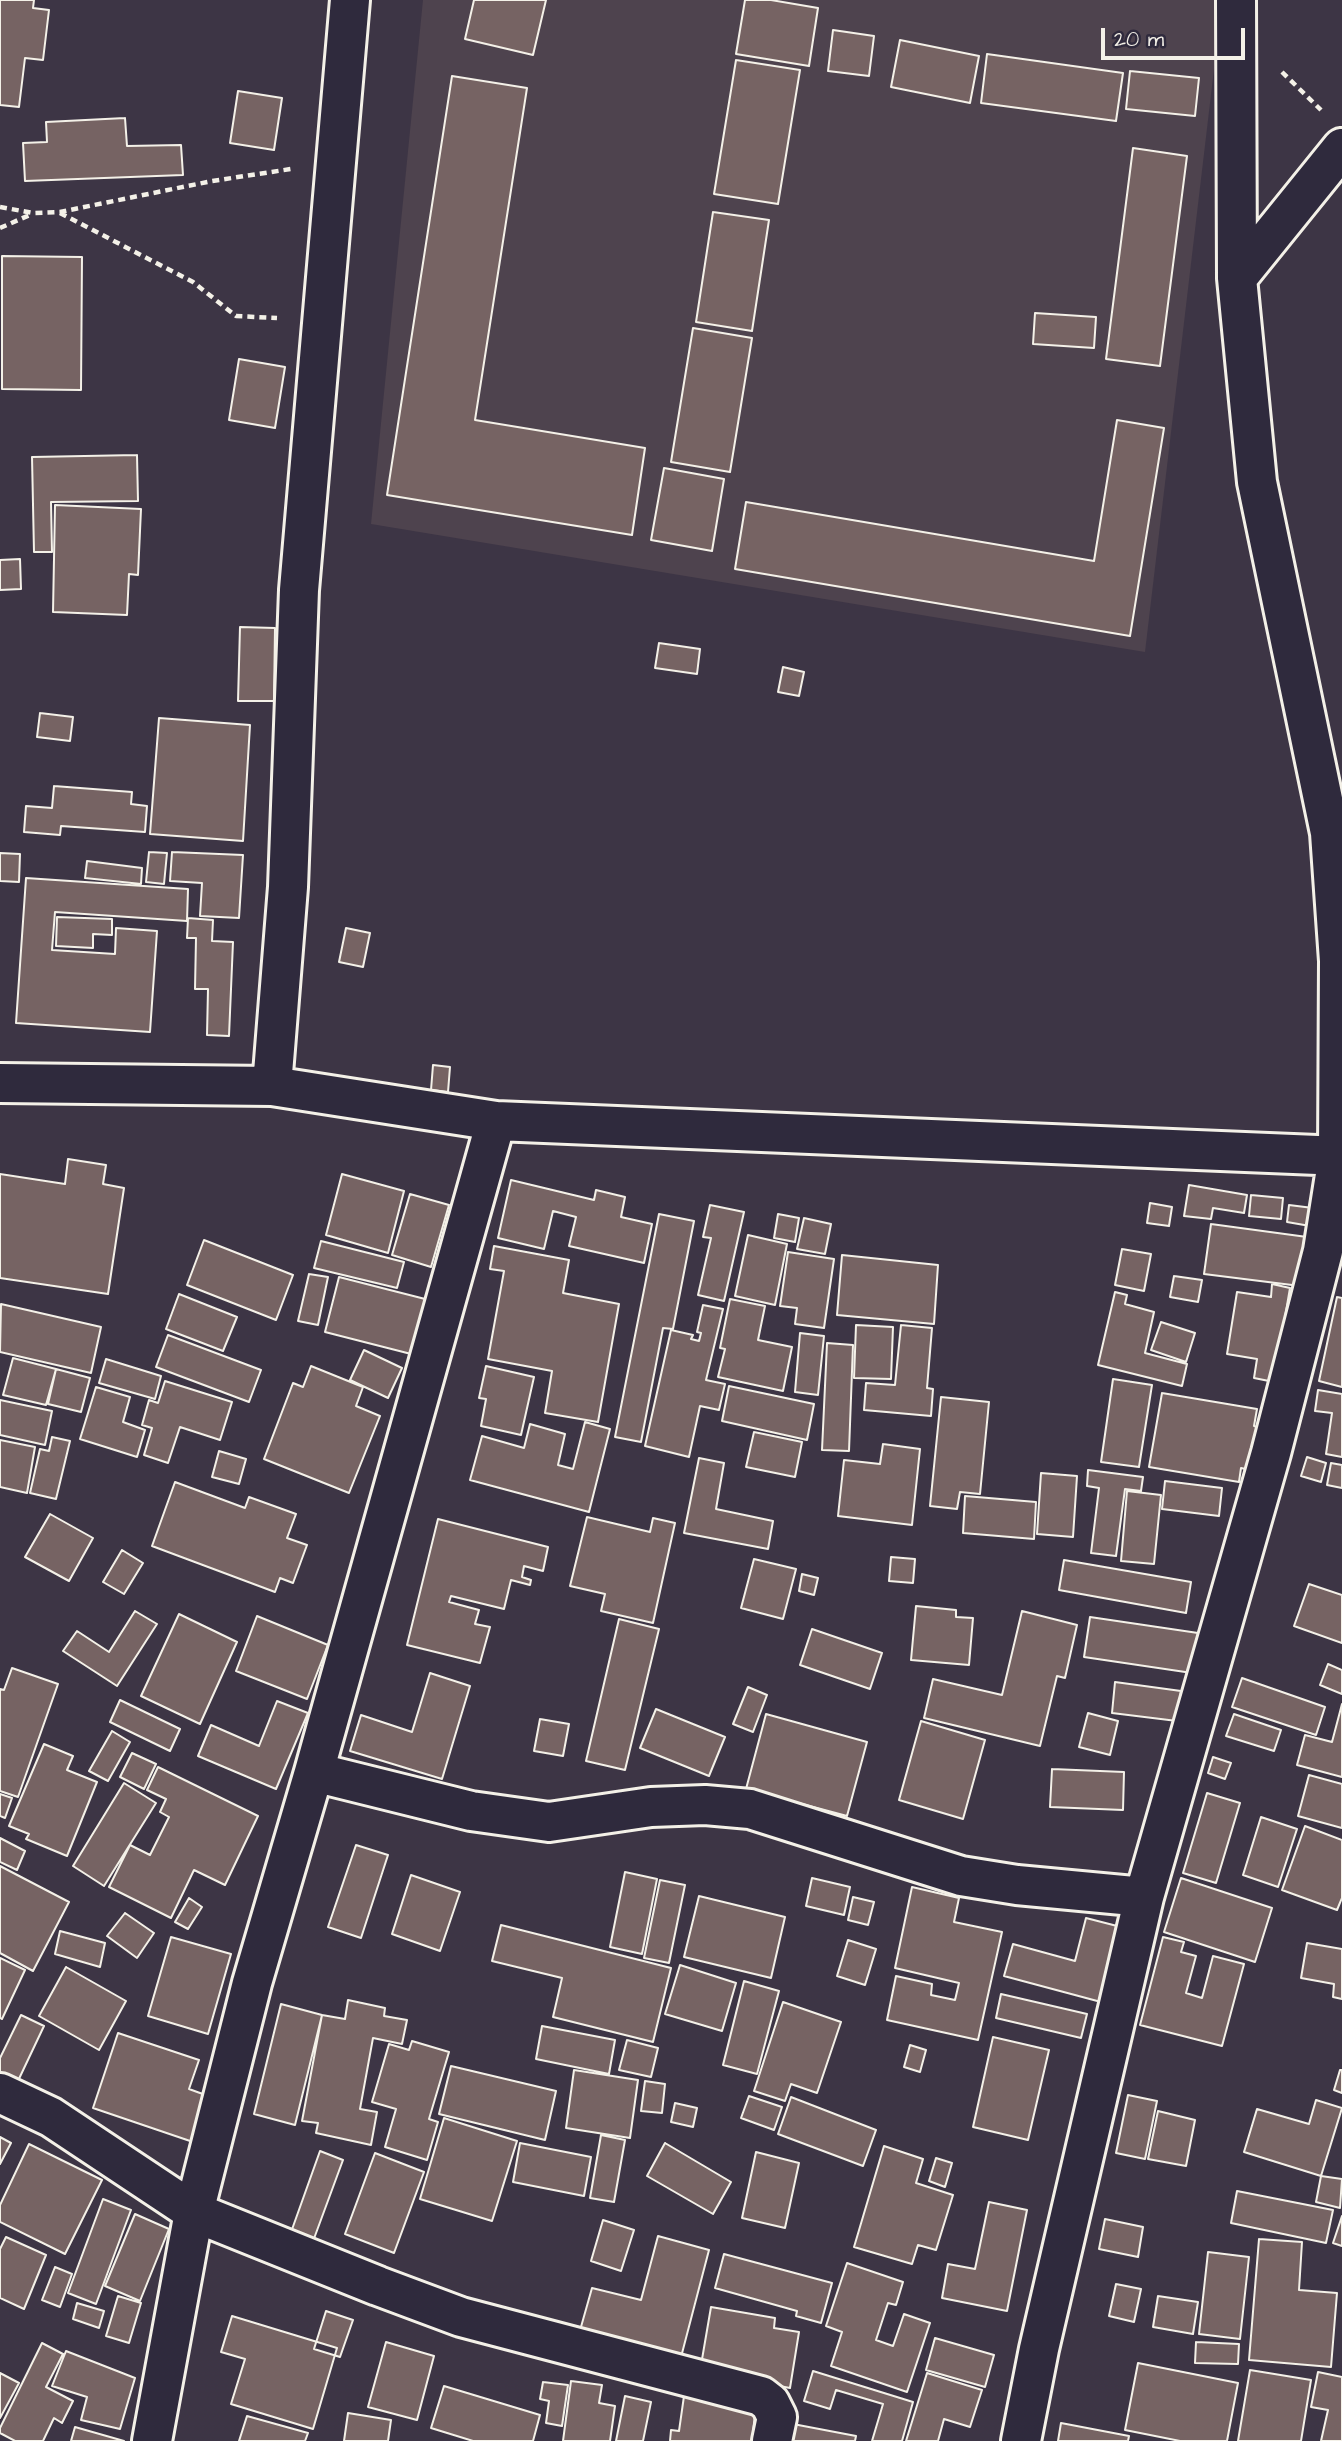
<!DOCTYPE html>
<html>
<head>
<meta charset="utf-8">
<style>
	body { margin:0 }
	#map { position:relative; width:1342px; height:2441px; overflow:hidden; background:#3d3545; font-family:"Architects Daughter",sans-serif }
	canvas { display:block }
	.scale { position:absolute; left:1101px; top:28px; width:144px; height:32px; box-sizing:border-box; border:4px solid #f4f1e8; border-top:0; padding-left:9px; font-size:21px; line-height:24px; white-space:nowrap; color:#f4f1e8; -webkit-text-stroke:5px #2f2a3d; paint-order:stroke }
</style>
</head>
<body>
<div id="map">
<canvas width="1342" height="2441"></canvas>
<div class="scale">20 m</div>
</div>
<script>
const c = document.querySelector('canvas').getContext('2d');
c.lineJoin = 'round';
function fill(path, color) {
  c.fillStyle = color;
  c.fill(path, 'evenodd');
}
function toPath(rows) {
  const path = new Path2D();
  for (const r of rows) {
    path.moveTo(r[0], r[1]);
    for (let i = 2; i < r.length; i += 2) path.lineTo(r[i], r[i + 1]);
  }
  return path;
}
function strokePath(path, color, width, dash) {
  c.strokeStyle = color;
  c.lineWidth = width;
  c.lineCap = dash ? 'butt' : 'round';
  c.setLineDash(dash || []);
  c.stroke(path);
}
fill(toPath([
	[423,0,1215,0,1217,44,1145,652,371,524]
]), '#4e434e');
const building = toPath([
	[0,0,34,0,33,8,49,10,43,60,25,58,19,107,0,105,0,0],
	[474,0,546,0,533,55,465,39,474,0],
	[745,0,771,0,818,8,809,66,736,54,745,0],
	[833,30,874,36,869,76,828,71,833,30],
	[900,40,979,56,970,103,891,87,900,40],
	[987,54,1123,73,1116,121,981,103,987,54],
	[736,60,800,70,778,204,714,194,736,60],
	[1130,71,1199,78,1195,116,1126,109,1130,71],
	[452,76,527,88,475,420,645,448,632,535,387,495,452,76],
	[238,91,282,98,274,150,230,143,238,91],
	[125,118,127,146,181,145,183,175,25,181,23,143,47,142,46,122,125,118],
	[1133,148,1187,156,1160,366,1106,359,1133,148],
	[713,212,769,220,752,331,696,322,713,212],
	[2,256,82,257,81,390,2,389,2,256],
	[1035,313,1096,317,1094,348,1033,344,1035,313],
	[693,328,752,338,730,472,671,462,693,328],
	[239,359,285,367,275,428,229,420,239,359],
	[1117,420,1164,428,1130,636,735,569,746,502,1094,561,1117,420],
	[137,455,138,501,51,502,52,552,34,552,32,457,137,455],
	[664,468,724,479,712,551,651,540,664,468],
	[55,505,141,509,138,575,129,574,127,615,53,612,55,505],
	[20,559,21,589,0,590,0,560,20,559],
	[240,627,275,628,274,701,238,701,240,627],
	[659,643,700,649,697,674,655,668,659,643],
	[783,667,804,672,799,696,778,692,783,667],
	[40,713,73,717,70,741,37,737,40,713],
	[159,718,250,725,243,841,150,834,159,718],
	[54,786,132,792,131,804,147,806,145,832,61,826,60,835,24,832,26,806,52,808,54,786],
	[149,852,167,853,164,884,146,882,149,852],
	[172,852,243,855,239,918,200,916,202,883,170,881,172,852],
	[0,853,20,854,19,882,0,881,0,853],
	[87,861,142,868,141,884,85,878,87,861],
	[26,878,188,889,187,921,55,912,52,950,115,954,116,928,157,931,150,1032,16,1023,26,878],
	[57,917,112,919,112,935,93,934,93,948,56,946,57,917],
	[188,918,213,920,212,941,233,942,229,1036,207,1035,208,989,195,989,196,938,187,938,188,918],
	[346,928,370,933,363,967,339,962,346,928],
	[433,1065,450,1067,448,1092,431,1090,433,1065],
	[68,1159,106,1165,103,1184,124,1188,108,1294,0,1278,0,1174,65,1184,68,1159],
	[342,1174,404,1191,388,1253,326,1235,342,1174],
	[511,1180,594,1200,596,1190,625,1197,621,1217,652,1224,644,1263,569,1246,576,1217,553,1211,544,1249,498,1238,511,1180],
	[1189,1185,1247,1195,1244,1213,1213,1208,1211,1219,1184,1216,1189,1185],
	[410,1194,449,1205,431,1267,392,1255,410,1194],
	[1251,1195,1283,1198,1281,1219,1249,1216,1251,1195],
	[1150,1203,1172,1207,1169,1226,1147,1223,1150,1203],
	[710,1205,744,1212,724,1301,698,1295,711,1238,703,1237,710,1205],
	[1289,1205,1313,1208,1310,1226,1287,1222,1289,1205],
	[659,1214,694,1221,673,1329,663,1328,641,1442,615,1437,659,1214],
	[778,1214,799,1218,795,1242,774,1238,778,1214],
	[804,1218,831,1224,825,1254,797,1249,804,1218],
	[1211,1224,1307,1237,1300,1286,1204,1274,1211,1224],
	[748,1235,787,1244,775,1305,735,1296,748,1235],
	[204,1240,293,1275,276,1320,187,1285,204,1240],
	[321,1241,404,1262,397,1288,314,1268,321,1241],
	[494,1246,569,1260,563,1293,619,1304,598,1422,545,1413,552,1371,488,1359,504,1271,490,1269,494,1246],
	[1122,1249,1151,1254,1144,1291,1115,1285,1122,1249],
	[788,1252,834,1259,824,1328,795,1324,797,1308,780,1306,788,1252],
	[842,1255,938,1265,934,1324,837,1315,842,1255],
	[309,1274,328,1277,318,1325,298,1321,309,1274],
	[1174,1276,1202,1280,1198,1302,1170,1297,1174,1276],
	[339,1277,429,1300,415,1355,325,1332,339,1277],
	[1272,1284,1290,1288,1274,1382,1254,1378,1257,1359,1227,1354,1237,1292,1271,1297,1272,1284],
	[1115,1292,1127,1295,1125,1304,1154,1312,1145,1353,1187,1364,1182,1386,1098,1365,1115,1292],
	[179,1294,237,1317,223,1351,166,1329,179,1294],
	[1337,1297,1342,1298,1342,1387,1319,1381,1337,1297],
	[730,1299,765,1306,758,1340,792,1347,783,1391,718,1377,725,1349,720,1348,730,1299],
	[1,1304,101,1327,91,1373,0,1352,1,1304],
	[703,1305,723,1309,706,1380,725,1384,719,1410,700,1406,689,1457,645,1446,671,1330,693,1335,691,1339,699,1341,701,1333,697,1332,703,1305],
	[1161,1322,1195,1333,1186,1362,1151,1350,1161,1322],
	[856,1325,893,1327,891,1379,854,1378,856,1325],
	[901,1325,932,1328,927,1388,933,1389,931,1416,864,1410,866,1383,895,1385,901,1325],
	[800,1333,824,1336,818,1395,795,1392,800,1333],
	[168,1335,261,1370,249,1402,156,1367,168,1335],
	[827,1343,853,1345,849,1451,822,1450,827,1343],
	[364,1350,402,1368,388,1398,350,1380,364,1350],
	[13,1358,56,1369,46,1405,3,1395,13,1358],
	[106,1359,161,1376,155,1399,99,1383,106,1359],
	[311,1366,363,1387,356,1406,380,1416,349,1493,264,1459,293,1383,303,1387,311,1366],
	[486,1366,534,1377,521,1435,481,1426,486,1399,479,1398,486,1366],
	[56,1369,90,1378,81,1412,48,1404,56,1369],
	[1113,1379,1152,1385,1139,1467,1101,1462,1113,1379],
	[165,1381,232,1402,220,1440,180,1427,168,1463,144,1455,152,1428,142,1425,149,1400,158,1403,165,1381],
	[729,1386,814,1404,807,1440,722,1421,729,1386],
	[96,1387,130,1397,123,1422,145,1430,137,1457,80,1439,96,1387],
	[1318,1390,1342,1394,1342,1457,1326,1454,1332,1413,1315,1411,1318,1390],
	[1162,1393,1257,1409,1254,1426,1261,1428,1254,1471,1241,1468,1239,1482,1149,1467,1162,1393],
	[941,1397,989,1402,980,1494,960,1492,957,1509,930,1506,941,1397],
	[0,1400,52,1411,45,1445,0,1435,0,1400],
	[585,1422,610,1429,589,1512,470,1480,482,1436,524,1448,530,1424,565,1434,558,1465,573,1469,585,1422],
	[754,1432,802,1442,795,1477,746,1467,754,1432],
	[52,1437,70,1441,56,1499,30,1493,40,1449,49,1451,52,1437],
	[0,1440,35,1447,27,1493,0,1487,0,1440],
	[883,1444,920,1449,912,1525,838,1516,844,1460,880,1464,883,1444],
	[219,1451,246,1459,239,1484,212,1477,219,1451],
	[1307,1457,1326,1463,1321,1482,1301,1476,1307,1457],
	[699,1458,724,1463,716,1509,773,1521,768,1549,684,1533,699,1458],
	[1331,1463,1342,1465,1342,1488,1327,1485,1331,1463],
	[1088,1470,1143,1477,1141,1491,1125,1489,1116,1556,1091,1553,1099,1488,1087,1486,1088,1470],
	[1041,1473,1077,1476,1073,1537,1037,1534,1041,1473],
	[1165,1481,1222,1488,1219,1516,1162,1509,1165,1481],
	[175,1482,245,1508,249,1497,296,1514,287,1538,307,1545,293,1583,280,1578,275,1592,152,1546,175,1482],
	[1127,1491,1161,1495,1154,1564,1121,1561,1127,1491],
	[965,1496,1036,1502,1034,1539,963,1533,965,1496],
	[50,1514,93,1538,69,1581,25,1557,50,1514],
	[587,1517,650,1532,653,1518,675,1523,653,1623,601,1611,605,1594,570,1586,587,1517],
	[438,1519,548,1547,543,1571,524,1566,522,1577,531,1580,530,1585,511,1580,504,1609,451,1596,449,1602,479,1610,475,1624,490,1627,480,1663,407,1645,438,1519],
	[122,1550,143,1563,124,1594,103,1582,122,1550],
	[891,1557,915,1559,913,1583,889,1581,891,1557],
	[754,1559,796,1569,783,1619,741,1608,754,1559],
	[1064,1560,1191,1582,1186,1613,1059,1590,1064,1560],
	[802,1574,818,1578,814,1595,799,1591,802,1574],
	[1309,1584,1342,1595,1342,1643,1294,1626,1309,1584],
	[916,1606,956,1610,956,1617,973,1618,969,1665,911,1660,916,1606],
	[135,1611,157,1624,117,1686,63,1651,77,1631,109,1652,135,1611],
	[1022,1611,1077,1625,1065,1678,1057,1676,1040,1746,924,1718,933,1679,1002,1695,1022,1611],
	[179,1614,237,1642,200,1724,141,1696,179,1614],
	[257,1616,328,1645,307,1699,236,1671,257,1616],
	[1090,1617,1198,1633,1192,1673,1084,1657,1090,1617],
	[619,1619,659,1629,625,1770,586,1761,619,1619],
	[812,1629,882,1653,870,1689,800,1665,812,1629],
	[1328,1664,1342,1670,1342,1694,1320,1685,1328,1664],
	[12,1668,58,1684,18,1797,0,1791,0,1689,4,1690,12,1668],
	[430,1673,470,1686,442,1779,350,1751,361,1715,412,1732,430,1673],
	[1242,1678,1325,1707,1316,1735,1232,1707,1242,1678],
	[1115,1682,1181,1691,1177,1721,1112,1713,1115,1682],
	[748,1687,767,1695,753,1732,733,1724,748,1687],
	[120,1700,180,1729,170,1751,110,1722,120,1700],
	[277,1701,308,1713,276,1789,198,1756,211,1725,259,1746,277,1701],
	[1342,1704,1342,1777,1297,1765,1305,1735,1332,1742,1342,1704],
	[656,1709,725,1737,709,1776,640,1748,656,1709],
	[1088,1713,1118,1721,1110,1755,1079,1747,1088,1713],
	[766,1714,867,1742,847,1816,746,1789,766,1714],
	[1234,1714,1281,1730,1274,1751,1226,1736,1234,1714],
	[540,1719,569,1724,563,1756,534,1751,540,1719],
	[921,1721,985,1740,963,1819,899,1800,921,1721],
	[112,1731,130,1742,108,1781,89,1771,112,1731],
	[44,1744,73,1756,67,1770,97,1782,67,1856,26,1839,29,1834,9,1826,44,1744],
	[132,1753,156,1764,144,1789,120,1777,132,1753],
	[1213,1757,1231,1763,1225,1779,1208,1773,1213,1757],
	[158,1767,258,1816,225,1885,194,1870,171,1918,109,1887,130,1845,150,1855,169,1817,160,1812,166,1799,147,1790,158,1767],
	[1052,1769,1124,1772,1123,1810,1050,1807,1052,1769],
	[1309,1775,1342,1784,1342,1828,1298,1816,1309,1775],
	[124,1783,156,1803,104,1886,73,1866,124,1783],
	[1207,1793,1240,1803,1216,1883,1183,1873,1207,1793],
	[0,1794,12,1798,5,1818,0,1816,0,1794],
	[1261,1817,1297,1829,1278,1887,1243,1875,1261,1817],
	[1305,1826,1342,1840,1342,1898,1337,1910,1282,1890,1305,1826],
	[0,1838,25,1851,17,1870,0,1862,0,1838],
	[356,1845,388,1855,361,1938,328,1927,356,1845],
	[0,1866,69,1902,33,1971,0,1953,0,1866],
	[625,1872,657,1879,642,1954,610,1947,625,1872],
	[411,1875,460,1892,440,1951,392,1934,411,1875],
	[812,1878,850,1887,844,1915,806,1906,812,1878],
	[1181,1878,1272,1908,1255,1962,1164,1932,1181,1878],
	[660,1880,685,1885,669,1963,644,1958,660,1880],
	[912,1887,959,1898,954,1922,1002,1932,978,2040,887,2020,896,1976,932,1984,931,1995,955,2000,959,1983,895,1968,912,1887],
	[699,1896,785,1917,771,1978,684,1957,699,1896],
	[853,1897,874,1902,868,1925,848,1920,853,1897],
	[189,1898,202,1907,188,1929,175,1922,189,1898],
	[125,1913,154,1933,137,1958,107,1936,125,1913],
	[1086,1918,1121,1927,1101,2002,1004,1976,1013,1944,1075,1961,1086,1918],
	[501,1925,671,1968,653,2042,553,2017,562,1978,492,1961,501,1925],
	[60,1931,105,1943,100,1967,55,1954,60,1931],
	[171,1937,231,1954,208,2034,148,2016,171,1937],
	[1163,1937,1184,1942,1181,1952,1196,1956,1186,1993,1202,1998,1213,1956,1244,1964,1222,2046,1140,2025,1163,1937],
	[848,1940,876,1949,865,1985,837,1976,848,1940],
	[1307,1943,1342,1949,1342,1999,1333,1997,1334,1984,1301,1978,1307,1943],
	[0,1958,25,1970,2,2019,0,2018,0,1958],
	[680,1965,736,1983,722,2031,665,2014,680,1965],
	[66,1967,126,2001,99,2050,39,2016,66,1967],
	[744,1981,779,1991,757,2074,723,2065,744,1981],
	[1001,1994,1087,2014,1081,2038,996,2018,1001,1994],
	[348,2000,385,2008,384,2016,407,2020,402,2044,373,2038,360,2109,377,2112,371,2145,316,2133,318,2123,302,2121,322,2015,345,2019,348,2000],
	[783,2002,841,2022,817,2093,791,2084,785,2101,754,2091,783,2002],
	[281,2004,322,2015,295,2125,254,2114,281,2004],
	[21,2015,44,2026,17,2083,0,2074,0,2058,21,2015],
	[542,2026,615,2040,609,2074,536,2059,542,2026],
	[118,2033,199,2060,189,2089,211,2097,196,2143,93,2108,118,2033],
	[993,2037,1049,2050,1028,2140,973,2127,993,2037],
	[627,2040,658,2048,651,2077,619,2070,627,2040],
	[412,2041,449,2052,429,2119,438,2122,427,2160,385,2147,396,2109,372,2102,389,2044,409,2050,412,2041],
	[910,2045,926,2050,920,2072,904,2067,910,2045],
	[451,2066,556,2091,545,2140,439,2114,451,2066],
	[574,2070,638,2080,630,2138,566,2128,574,2070],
	[1340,2070,1342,2070,1342,2093,1334,2090,1340,2070],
	[645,2081,665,2084,662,2113,641,2111,645,2081],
	[1128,2095,1157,2101,1145,2159,1116,2153,1128,2095],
	[749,2096,782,2107,774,2130,741,2118,749,2096],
	[791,2097,876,2130,863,2166,778,2134,791,2097],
	[1316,2100,1342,2108,1321,2176,1244,2152,1257,2109,1309,2124,1316,2100],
	[675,2103,697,2108,693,2127,671,2122,675,2103],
	[1158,2111,1195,2120,1186,2166,1148,2159,1158,2111],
	[444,2118,517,2141,492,2221,420,2199,444,2118],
	[601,2135,625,2140,614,2202,590,2198,601,2135],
	[0,2137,11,2143,0,2164,0,2137],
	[520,2143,591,2157,584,2196,513,2182,520,2143],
	[665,2143,731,2182,713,2214,647,2176,665,2143],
	[29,2144,102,2180,65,2254,0,2222,0,2205,29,2144],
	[884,2146,923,2159,916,2183,953,2195,936,2250,918,2245,912,2264,854,2247,884,2146],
	[320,2151,343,2160,312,2244,290,2235,320,2151],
	[756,2152,799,2163,785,2228,742,2218,756,2152],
	[375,2153,424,2172,394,2253,345,2234,375,2153],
	[936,2158,952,2163,945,2187,929,2181,936,2158],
	[1321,2176,1342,2179,1340,2208,1316,2202,1321,2176],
	[1237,2191,1333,2210,1326,2243,1231,2223,1237,2191],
	[103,2199,131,2210,96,2304,68,2293,103,2199],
	[989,2202,1027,2210,1007,2311,942,2298,948,2264,975,2269,989,2202],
	[135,2214,169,2229,140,2301,105,2286,135,2214],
	[1342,2216,1342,2246,1333,2243,1342,2216],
	[1105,2219,1143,2227,1138,2257,1099,2249,1105,2219],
	[603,2220,634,2230,621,2271,591,2261,603,2220],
	[658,2236,709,2250,680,2361,579,2334,592,2288,641,2300,658,2236],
	[6,2237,46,2255,24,2309,0,2298,0,2249,6,2237],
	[1259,2239,1302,2242,1299,2290,1337,2293,1331,2367,1249,2360,1259,2239],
	[1208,2252,1249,2257,1240,2339,1199,2334,1208,2252],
	[724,2254,832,2283,821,2323,796,2316,797,2311,715,2288,724,2254],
	[847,2263,903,2282,896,2305,888,2303,876,2340,893,2346,904,2314,930,2323,907,2392,831,2366,842,2332,826,2326,847,2263],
	[55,2267,72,2274,60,2307,42,2300,55,2267],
	[1116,2284,1141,2289,1134,2322,1109,2316,1116,2284],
	[118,2296,141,2303,129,2343,106,2336,118,2296],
	[1158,2296,1198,2302,1193,2334,1153,2327,1158,2296],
	[77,2303,104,2311,99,2328,73,2319,77,2303],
	[711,2307,775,2318,774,2328,799,2332,790,2388,700,2371,711,2307],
	[326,2311,353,2320,340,2357,314,2349,326,2311],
	[232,2316,337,2348,313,2429,231,2404,245,2359,221,2352,232,2316],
	[935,2338,994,2355,985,2387,926,2370,935,2338],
	[386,2342,434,2356,417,2420,368,2407,386,2342],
	[1196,2342,1239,2344,1238,2364,1195,2363,1196,2342],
	[42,2343,63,2354,46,2387,73,2401,62,2423,54,2418,43,2441,15,2441,0,2433,0,2428,42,2343],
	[66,2351,135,2378,120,2429,81,2420,87,2397,52,2386,66,2351],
	[1138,2363,1238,2383,1227,2441,1180,2441,1125,2430,1138,2363],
	[1250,2370,1311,2380,1301,2441,1238,2441,1250,2370],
	[813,2371,913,2402,902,2441,872,2441,883,2404,836,2390,830,2409,804,2401,813,2371],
	[1318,2372,1342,2377,1342,2441,1321,2441,1328,2410,1311,2407,1318,2372],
	[0,2373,19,2383,0,2418,0,2373],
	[927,2373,982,2390,970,2427,944,2419,938,2441,906,2441,927,2373],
	[571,2381,602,2385,599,2403,615,2406,610,2441,563,2441,571,2381],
	[543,2382,568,2385,562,2426,546,2423,549,2401,540,2399,543,2382],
	[444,2386,540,2415,533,2441,473,2441,431,2428,444,2386],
	[625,2396,651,2402,643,2441,616,2441,625,2396],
	[684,2396,756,2405,752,2441,670,2441,671,2430,679,2431,684,2396],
	[348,2413,391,2420,388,2441,344,2441,348,2413],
	[247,2416,308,2433,305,2441,239,2441,247,2416],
	[1061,2423,1129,2436,1128,2441,1058,2441,1061,2423],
	[793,2424,856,2436,855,2441,790,2441,793,2424],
	[75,2427,124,2441,71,2441,75,2427]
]);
fill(building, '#766363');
strokePath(building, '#f4f1e8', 2);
const minor = toPath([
	[1237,278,1342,148],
	[0,1083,272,1086,496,1121,1342,1156],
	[272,1086,288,887,299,590,350,0],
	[314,1772,471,1811,549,1822,651,1807,705,1805,750,1809,961,1876,1017,1885,1144,1897],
	[0,2093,51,2117,194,2212,378,2286,461,2317,761,2396,770,2403,777,2417,772,2441],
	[152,2441,194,2212,252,1983,314,1772,496,1121],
	[1021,2441,1039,2349,1144,1897,1271,1453,1323,1251,1338,1156,1339,961,1330,833,1257,482,1237,278,1236,0]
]);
strokePath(minor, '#f4f1e8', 44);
strokePath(toPath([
	[1282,72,1321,110],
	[0,207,33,213,60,212,212,181,291,169],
	[60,213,193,282,236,316,277,318],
	[0,228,32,214]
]), '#f4f1e8', 4.5, [7, 5]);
strokePath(minor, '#2f2a3d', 38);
</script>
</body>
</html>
